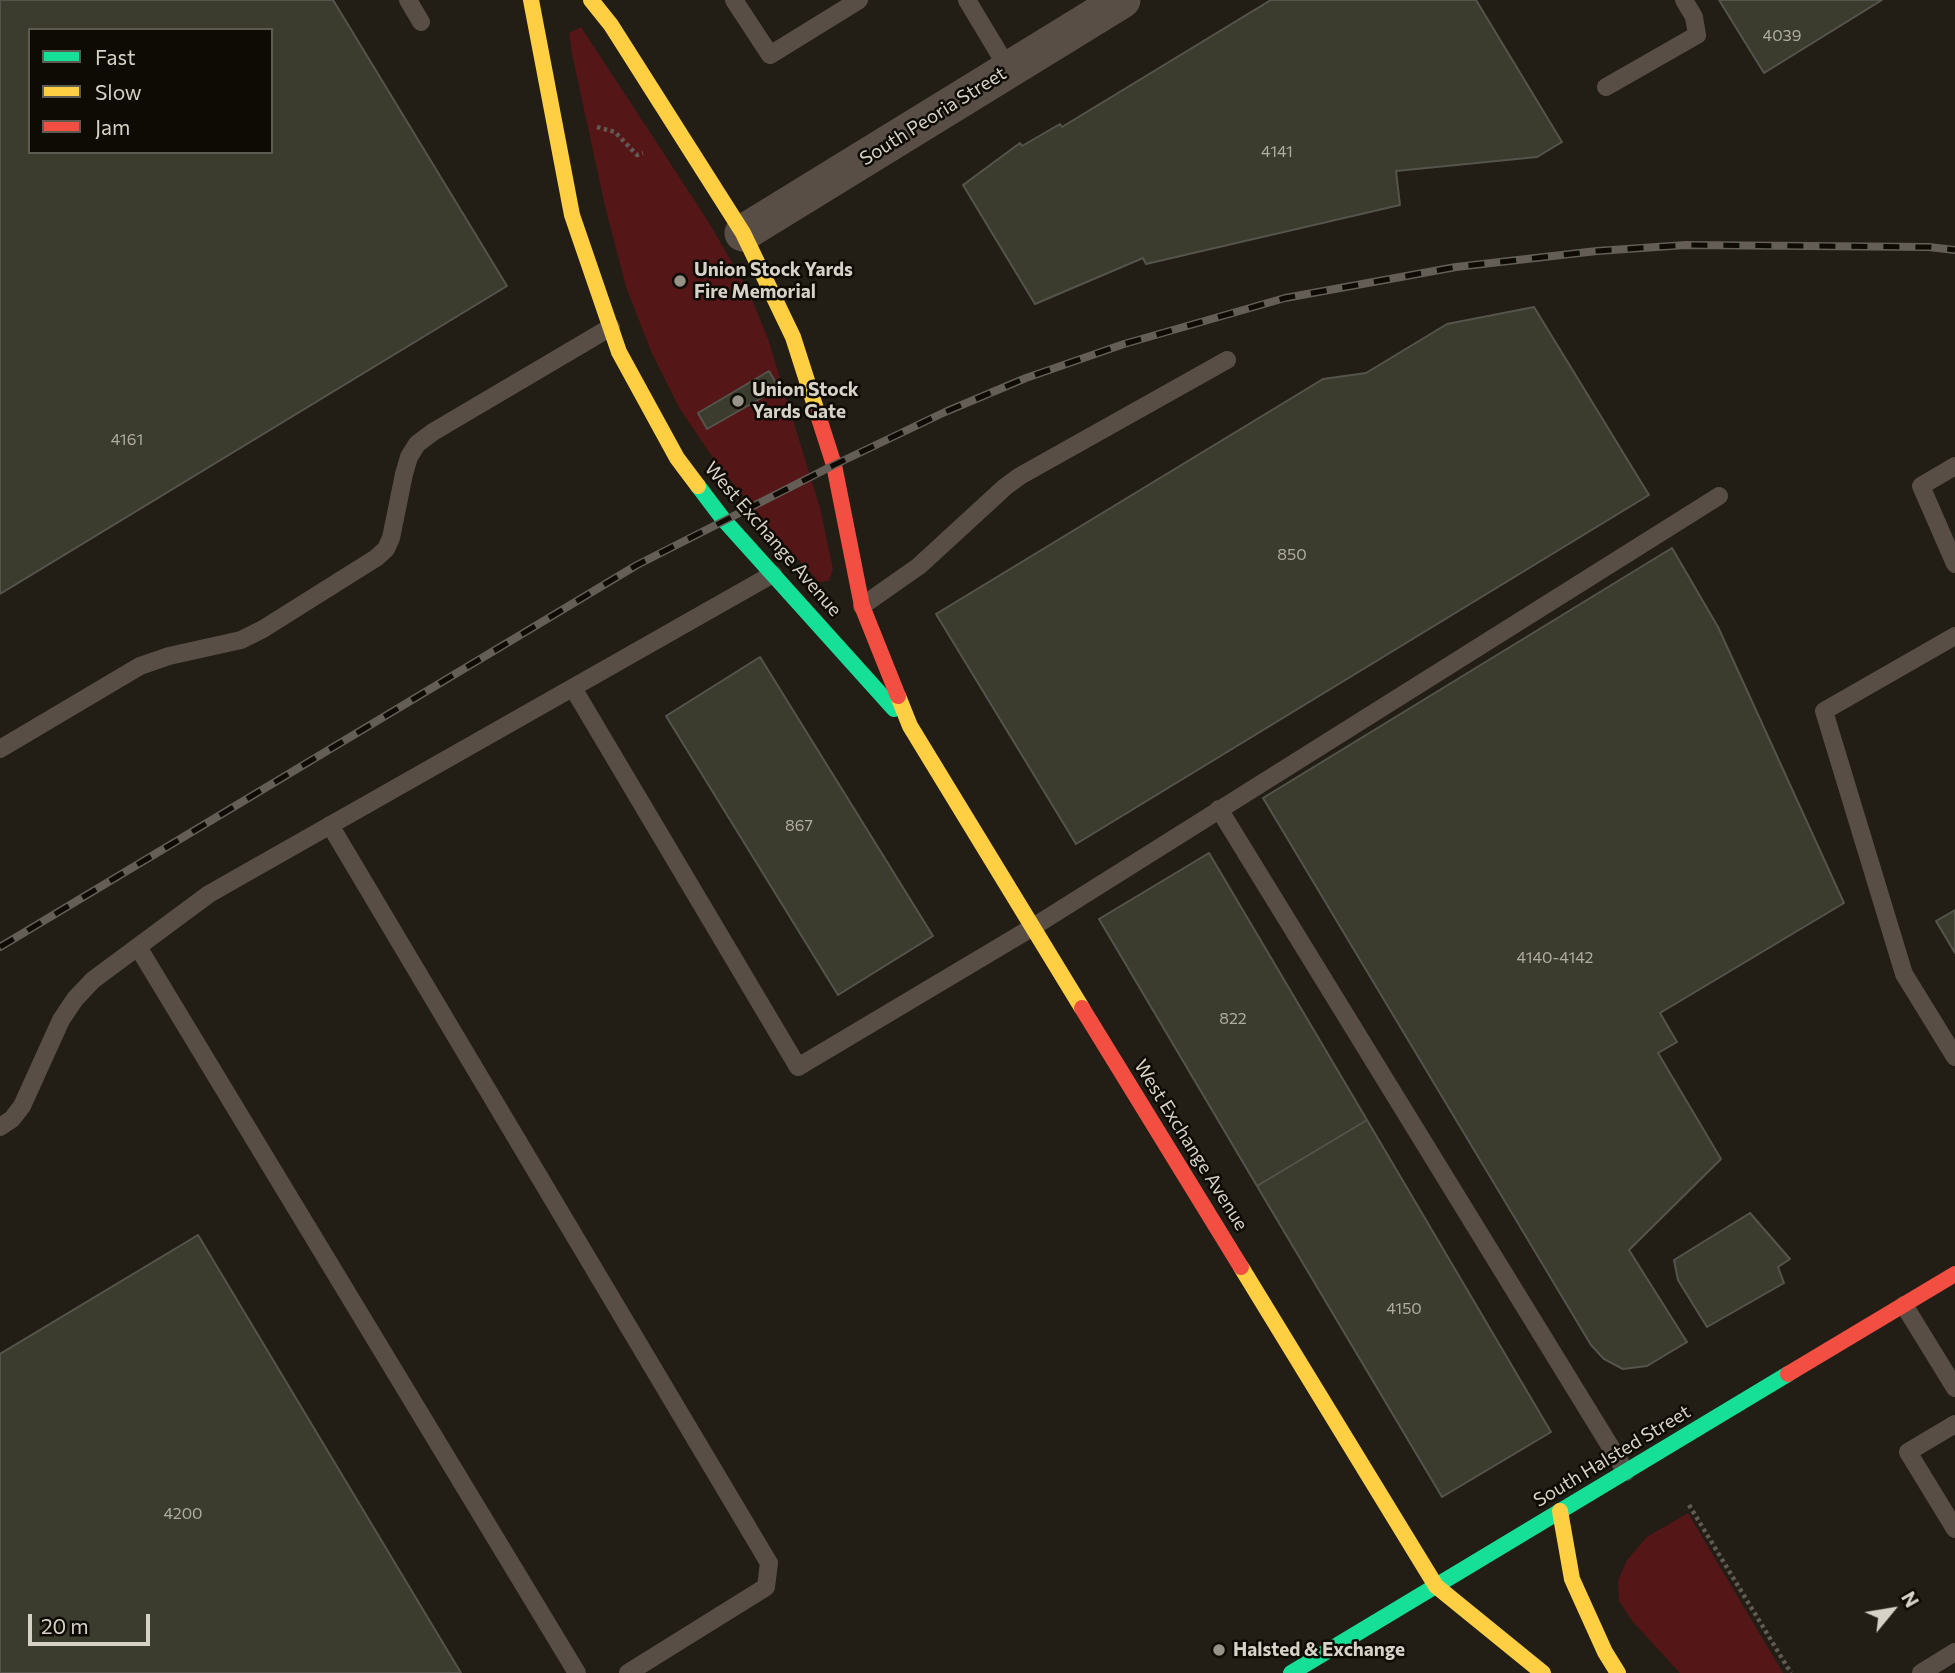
<!DOCTYPE html>
<html>
<head>
<meta charset="utf-8">
<style>
	body { margin:0 }
	#map { position:relative; width:1955px; height:1673px; overflow:hidden; background:#221e15; font-family:Commissioner,sans-serif }
	canvas { display:block }
	.legend { position:absolute; left:28px; top:28px; width:245px; height:126px; box-sizing:border-box; background:#0e0b04; border:2px solid #5e5b52; margin:0; padding:9px 12px; list-style:none; font-size:21px; color:#d7d2c7 }
	.legend li { display:flex; align-items:center; gap:14px; height:35px }
	.legend b { width:35px; border:2px solid #5e5b52 }
	.north { position:absolute; left:1857px; top:1575px; width:70px; height:70px; -webkit-text-stroke:5px #0e0b04; paint-order:stroke; rotate:60deg; font-size:19px; font-weight:700; line-height:28px; text-align:center; color:#d7d2c7 }
	.north::after { content:''; display:block; margin:auto; width:24px; height:32px; background:#d7d2c7; clip-path:polygon(50% 0,100% 100%,50% 72%,0 100%) }
	.scale { position:absolute; left:28px; top:1614px; width:122px; height:32px; box-sizing:border-box; border:4px solid #d7d2c7; border-top:0; padding-left:9px; font-size:21px; line-height:24px; white-space:nowrap; color:#d7d2c7; -webkit-text-stroke:5px #0e0b04; paint-order:stroke }
</style>
</head>
<body>
<div id="map">
<canvas width="1955" height="1673"></canvas>
<ul class="legend">
<li><b style="height:9px;background:#16e098"></b>Fast</li>
<li><b style="height:9px;background:#ffcf43"></b>Slow</li>
<li><b style="height:9px;background:#f24e42"></b>Jam</li>
</ul>
<div class="north">N</div>
<div class="scale">20 m</div>
</div>
<script>
const c = document.querySelector('canvas').getContext('2d');
c.lineJoin = 'round';
function fill(path, color) {
  c.fillStyle = color;
  c.fill(path, 'evenodd');
}
function toPath(rows) {
  const path = new Path2D();
  for (const r of rows) {
    path.moveTo(r[0], r[1]);
    for (let i = 2; i < r.length; i += 2) path.lineTo(r[i], r[i + 1]);
  }
  return path;
}
function strokePath(path, color, width, dash) {
  c.strokeStyle = color;
  c.lineWidth = width;
  c.lineCap = dash ? 'butt' : 'round';
  c.setLineDash(dash || []);
  c.stroke(path);
}
function label(font, color, halo, rows, align = 'center') {
  c.font = font + ' Commissioner,sans-serif';
  c.lineWidth = 5;
  c.setLineDash([]);
  c.textBaseline = 'middle';
  c.strokeStyle = halo;
  c.fillStyle = color;
  for (const [text, x, y, turn = 0] of rows) {
    c.save();
    c.translate(x, y);
    c.rotate((+turn || 0) * Math.PI / 180);
    c.textAlign = isNaN(turn) ? turn : align;
    if (halo) c.strokeText(text, 0, 0);
    c.fillText(text, 0, 0);
    c.restore();
  }
}
fill(toPath([
	[581,27,708,221,749,292,768,339,820,508,833,569,829,581,819,582,776,535,718,465,680,409,651,351,626,287,605,206,572,54,569,33],
	[1688,1513,1783,1673,1680,1673,1633,1622,1619,1601,1618,1581,1627,1560,1647,1537]
]), '#551618');
const building = toPath([
	[0,0,333,0,507,286,0,594,0,0],
	[30,30,271,30,271,152,30,152,30,30],
	[1271,0,1476,0,1562,142,1537,157,1396,171,1400,205,1146,264,1143,258,1035,304,963,185,1020,143,1022,146,1060,124,1062,127,1271,0],
	[1719,0,1882,0,1764,73,1719,0],
	[1534,307,1649,495,1076,844,936,614,1323,379,1366,373,1447,324,1534,307],
	[769,371,779,388,707,429,698,413,769,371],
	[1672,548,1718,627,1844,903,1660,1013,1677,1042,1658,1053,1721,1159,1629,1250,1687,1342,1647,1366,1623,1369,1604,1359,1591,1345,1263,798,1672,548],
	[760,657,933,936,838,995,666,716,760,657],
	[1209,853,1367,1120,1257,1186,1099,919,1209,853],
	[1955,910,1955,953,1936,921,1955,910],
	[1367,1120,1551,1432,1442,1497,1257,1186,1367,1120],
	[1750,1213,1790,1259,1778,1267,1784,1283,1707,1327,1678,1280,1674,1260,1750,1213],
	[198,1235,461,1673,0,1673,0,1354,198,1235]
]);
fill(building, '#3b3b2e');
strokePath(building, '#55544c', 2);
strokePath(toPath([
	[597,127,615,132,637,155,643,153],
	[1689,1505,1791,1673]
]), '#615a53', 4.5, [3.5, 3.5]);
strokePath(toPath([
	[408,0,421,22],
	[734,0,770,55,859,0],
	[967,0,1009,70],
	[1606,87,1697,35,1694,17,1684,0],
	[1955,466,1921,486,1955,564],
	[862,606,919,566,1005,487,1020,476,1227,360],
	[1955,636,1824,711,1904,974,1955,1057],
	[573,688,798,1067,1033,927,1719,496],
	[0,749,140,666,169,656,241,640,263,629,376,558,386,549,391,538,404,474,409,457,417,444,433,432,611,327],
	[1219,809,1626,1472],
	[330,825,769,1563,766,1587,628,1673],
	[138,947,577,1673],
	[0,1127,12,1119,22,1106,61,1020,75,999,93,980,209,894,773,574],
	[1904,1305,1955,1388],
	[1955,1424,1908,1452,1955,1529],
	[1921,1673,1955,1652]
]), '#584e46', 18);
strokePath(toPath([
	[743,233,1122,0]
]), '#584e46', 37);
strokePath(toPath([
	[698,486,723,519,894,709],
	[1291,1673,1788,1374]
]), '#16e098', 16);
strokePath(toPath([
	[531,0,572,215,619,352,677,458,698,486],
	[591,0,611,25,743,233,793,337,817,412],
	[898,696,910,726,1082,1008],
	[1241,1267,1436,1586,1543,1673],
	[1560,1511,1572,1579,1605,1652,1618,1673]
]), '#ffcf43', 16);
strokePath(toPath([
	[817,412,834,465,862,606,898,696],
	[1082,1008,1241,1267],
	[1788,1374,1955,1274]
]), '#f24e42', 16);
const rail = toPath([
	[0,947,637,565,834,465,945,412,1026,378,1124,344,1285,298,1456,267,1597,251,1686,245,1929,247,1955,250]
]);
strokePath(rail, '#645e57', 8);
strokePath(rail, '#0e0b04', 5, [16]);
for (const [x, y, r, color] of [
	[680,281,7,"#989389"],
	[738,401,7,"#989389"],
	[1219,1650,7,"#989389"]
]) {
  const dot = new Path2D();
  dot.arc(x, y, r, 0, 2 * Math.PI);
  c.fillStyle = color;
  c.fill(dot);
  strokePath(dot, '#0e0b04', 2.5);
}
label('16px', '#b0aca1', null, [
	["4039",1782,36],
	["4141",1277,152],
	["4161",127,440],
	["850",1292,555],
	["867",799,826],
	["4140-4142",1555,958],
	["822",1233,1019],
	["4150",1404,1309],
	["4200",183,1514]
]);
label('19px', '#d7d2c7', '#0e0b04', [
	["South Peoria Street",933,116,-32],
	["West Exchange Avenue",773,539,49],
	["West Exchange Avenue",1191,1145,58],
	["South Halsted Street",1612,1456,-31]
]);
label('bold 19px', '#d7d2c7', '#0e0b04', [
	["Union Stock Yards",694,270],
	["Fire Memorial",694,292],
	["Union Stock",752,390],
	["Yards Gate",752,412],
	["Halsted & Exchange",1233,1650]
], 'left');
</script>
</body>
</html>
